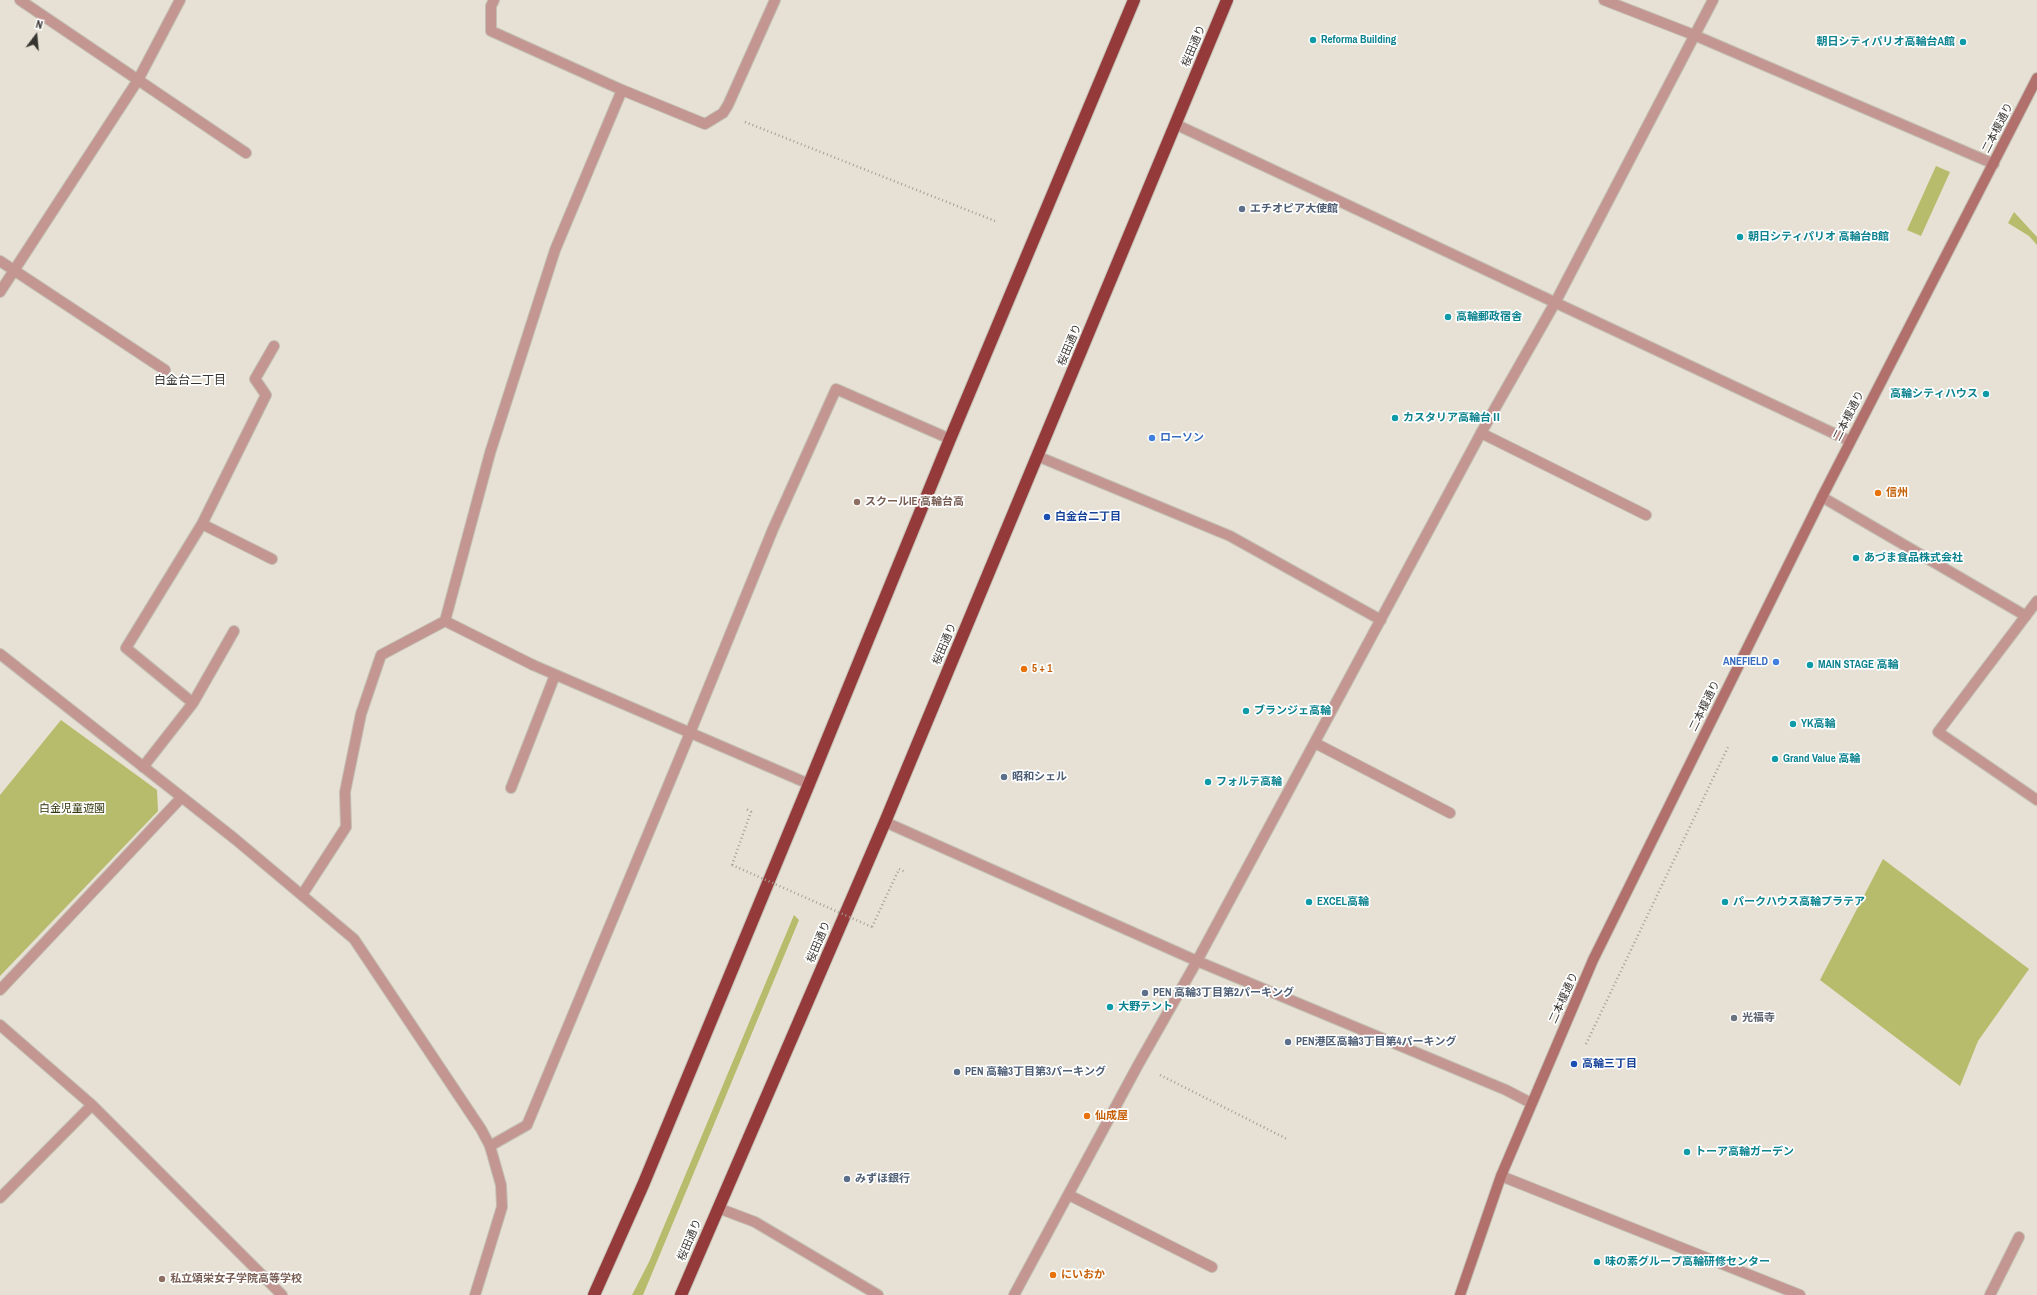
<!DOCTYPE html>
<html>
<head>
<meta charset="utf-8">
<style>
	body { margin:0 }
	#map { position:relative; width:2037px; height:1295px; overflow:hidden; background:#e6e1d4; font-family:"Archivo Narrow",sans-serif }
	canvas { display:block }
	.north { position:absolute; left:16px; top:16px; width:40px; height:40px; -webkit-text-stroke:3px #fff; paint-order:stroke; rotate:16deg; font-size:11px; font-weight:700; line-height:16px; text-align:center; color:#373530 }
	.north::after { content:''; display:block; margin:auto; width:14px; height:18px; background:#373530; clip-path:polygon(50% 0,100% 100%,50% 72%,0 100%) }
</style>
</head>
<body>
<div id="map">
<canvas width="2037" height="1295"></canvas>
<div class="north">N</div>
</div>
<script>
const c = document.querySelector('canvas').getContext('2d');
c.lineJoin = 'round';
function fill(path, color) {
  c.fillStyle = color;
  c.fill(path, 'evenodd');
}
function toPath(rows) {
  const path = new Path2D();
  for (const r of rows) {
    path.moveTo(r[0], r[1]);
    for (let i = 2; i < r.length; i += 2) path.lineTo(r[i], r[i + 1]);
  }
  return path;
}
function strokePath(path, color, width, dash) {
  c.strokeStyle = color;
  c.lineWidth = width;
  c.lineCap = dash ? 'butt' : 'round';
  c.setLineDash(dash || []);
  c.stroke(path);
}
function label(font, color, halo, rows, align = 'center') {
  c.font = font + ' "Archivo Narrow","Noto Sans JP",sans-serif';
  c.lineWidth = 3.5;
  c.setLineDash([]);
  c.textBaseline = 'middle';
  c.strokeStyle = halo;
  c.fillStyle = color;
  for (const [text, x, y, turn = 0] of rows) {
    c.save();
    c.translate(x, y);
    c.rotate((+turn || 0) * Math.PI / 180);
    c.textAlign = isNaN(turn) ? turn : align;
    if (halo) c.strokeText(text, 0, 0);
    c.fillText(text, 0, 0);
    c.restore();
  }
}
fill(toPath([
	[1936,166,1950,172,1921,236,1907,230],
	[2014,212,2037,237,2037,245,2029,236,2008,223],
	[61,720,157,790,158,811,0,976,0,795],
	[1883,859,2029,969,1978,1041,1960,1086,1820,980],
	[794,915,799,920,643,1295,632,1295,649,1262]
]), '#b6bc6b');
const lane = toPath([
	[20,0,246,153],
	[0,261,165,370],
	[1481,433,1646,515],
	[202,524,272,559],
	[533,665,445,621,490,453,555,250,622,90],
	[193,703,126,648,202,524,266,395,255,379,274,346],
	[1315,743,1450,813],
	[143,767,193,703,234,631],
	[511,788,555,675],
	[302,895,346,827,345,792,361,714,381,655,445,621],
	[490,1146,527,1125,690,733,773,529,836,389,950,439],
	[1069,1195,1212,1267],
	[1990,1295,2019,1237]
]);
const street = toPath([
	[494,0,491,6,491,31,622,90,705,124,723,113,728,105,775,0],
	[1604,0,1694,35,1994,164],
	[1175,124,1850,441],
	[0,292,138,80,180,0],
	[1037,456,1230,536,1381,620],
	[1822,497,2026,616],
	[2037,601,1938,732,2037,800],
	[0,654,235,839,354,939,481,1129,490,1146,501,1185,502,1207,475,1295],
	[533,665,809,784],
	[885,822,1197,961,1506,1090,1531,1103],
	[0,990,181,798],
	[0,1025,92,1105,282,1295],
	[1501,1176,1800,1295],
	[0,1198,92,1105],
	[718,1208,755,1222,878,1295],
	[1014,1295,1138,1065,1197,961,1481,433,1556,301,1713,0]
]);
const secondary = toPath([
	[1460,1295,1501,1176,1593,960,1822,497,2037,78]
]);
const highway = toPath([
	[594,1295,643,1185,809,784,950,439,1134,0],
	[681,1295,885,822,1227,0]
]);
strokePath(lane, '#c3bfb3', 12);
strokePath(street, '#c3bfb3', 12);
strokePath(secondary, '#c3bfb3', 12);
strokePath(highway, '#c3bfb3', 14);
strokePath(toPath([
	[745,122,995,221],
	[732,865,751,812,745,808],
	[872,927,899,869,905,872],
	[1586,1044,1728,747],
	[1160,1075,1287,1139]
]), '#a39f95', 2.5, [1, 3]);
strokePath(lane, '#c39692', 10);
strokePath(street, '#c39692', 10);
strokePath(secondary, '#b1706c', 10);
strokePath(highway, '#943a3a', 12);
strokePath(toPath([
	[732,865,872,927]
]), '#a39f95', 2.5, [1, 3]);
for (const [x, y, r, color] of [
	[1313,40,4,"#0f9aa8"],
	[1963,42,4,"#0f9aa8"],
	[1242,209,4,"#5c6f8a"],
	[1740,237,4,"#0f9aa8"],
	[1448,317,4,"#0f9aa8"],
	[1986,394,4,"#0f9aa8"],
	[1395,418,4,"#0f9aa8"],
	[1152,438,4,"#3f7fe0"],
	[1878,493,4,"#e8710a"],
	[857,502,4,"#8d6e63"],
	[1047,517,4,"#1a4fb4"],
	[1856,558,4,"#0f9aa8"],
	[1776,662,4,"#3f7fe0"],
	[1810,665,4,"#0f9aa8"],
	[1024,669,4,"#e8710a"],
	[1246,711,4,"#0f9aa8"],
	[1793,724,4,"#0f9aa8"],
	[1775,759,4,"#0f9aa8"],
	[1004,777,4,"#5c6f8a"],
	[1208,782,4,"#0f9aa8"],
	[1309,902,4,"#0f9aa8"],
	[1725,902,4,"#0f9aa8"],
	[1145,993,4,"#5c6f8a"],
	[1110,1007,4,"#0f9aa8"],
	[1734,1018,4,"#6b7280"],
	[1288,1042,4,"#5c6f8a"],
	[1574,1064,4,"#1a4fb4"],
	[957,1072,4,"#5c6f8a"],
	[1087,1116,4,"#e8710a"],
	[1687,1152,4,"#0f9aa8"],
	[847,1179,4,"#5c6f8a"],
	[1597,1262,4,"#0f9aa8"],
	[1053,1275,4,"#e8710a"],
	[162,1279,4,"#8d6e63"]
]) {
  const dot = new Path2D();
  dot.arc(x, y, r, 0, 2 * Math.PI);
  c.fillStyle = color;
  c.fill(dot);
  strokePath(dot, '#fff', 1.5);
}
label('bold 11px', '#0d838f', '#fff', [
	["Reforma Building",1321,40],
	["朝日シティパリオ高輪台A館",1955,42,"right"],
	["朝日シティパリオ 高輪台B館",1748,237],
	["高輪郵政宿舎",1456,317],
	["高輪シティハウス",1978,394,"right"],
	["カスタリア高輪台Ⅱ",1403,418],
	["あづま食品株式会社",1864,558],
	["MAIN STAGE 高輪",1818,665],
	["ブランジェ高輪",1254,711],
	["YK高輪",1801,724],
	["Grand Value 高輪",1783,759],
	["フォルテ高輪",1216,782],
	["EXCEL高輪",1317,902],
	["パークハウス高輪プラテア",1733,902],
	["大野テント",1118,1007],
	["トーア高輪ガーデン",1695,1152],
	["味の素グループ高輪研修センター",1605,1262]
], 'left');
label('11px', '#373530', '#fff', [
	["桜田通り",1194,46,-67],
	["二本榎通り",1998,128,-63],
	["桜田通り",1070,345,-67],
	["二本榎通り",1849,416,-63],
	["桜田通り",945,644,-67],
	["二本榎通り",1705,706,-64],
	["桜田通り",819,942,-67],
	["二本榎通り",1564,998,-66],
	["桜田通り",690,1240,-67]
]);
label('bold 11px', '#4e5e75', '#fff', [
	["エチオピア大使館",1250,209],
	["昭和シェル",1012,777],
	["PEN 高輪3丁目第2パーキング",1153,993],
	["PEN港区高輪3丁目第4パーキング",1296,1042],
	["PEN 高輪3丁目第3パーキング",965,1072],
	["みずほ銀行",855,1179]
], 'left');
label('bold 11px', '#366cbe', '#fff', [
	["ローソン",1160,438],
	["ANEFIELD",1768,662,"right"]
], 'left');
label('bold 11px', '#c56008', '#fff', [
	["信州",1886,493],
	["5 + 1",1032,669],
	["仙成屋",1095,1116],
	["にいおか",1061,1275]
], 'left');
label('bold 11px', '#785e54', '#fff', [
	["スクールIE 高輪台高",865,502],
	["私立頌栄女子学院高等学校",170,1279]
], 'left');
label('bold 11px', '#164399', '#fff', [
	["白金台二丁目",1055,517],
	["高輪三丁目",1582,1064]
], 'left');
label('11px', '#323409', '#fff', [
	["白金児童遊園",72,809]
]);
label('bold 11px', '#5b616d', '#fff', [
	["光福寺",1742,1018]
], 'left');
label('12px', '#373530', '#fff', [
	["白金台二丁目",190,381]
]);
</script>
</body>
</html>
